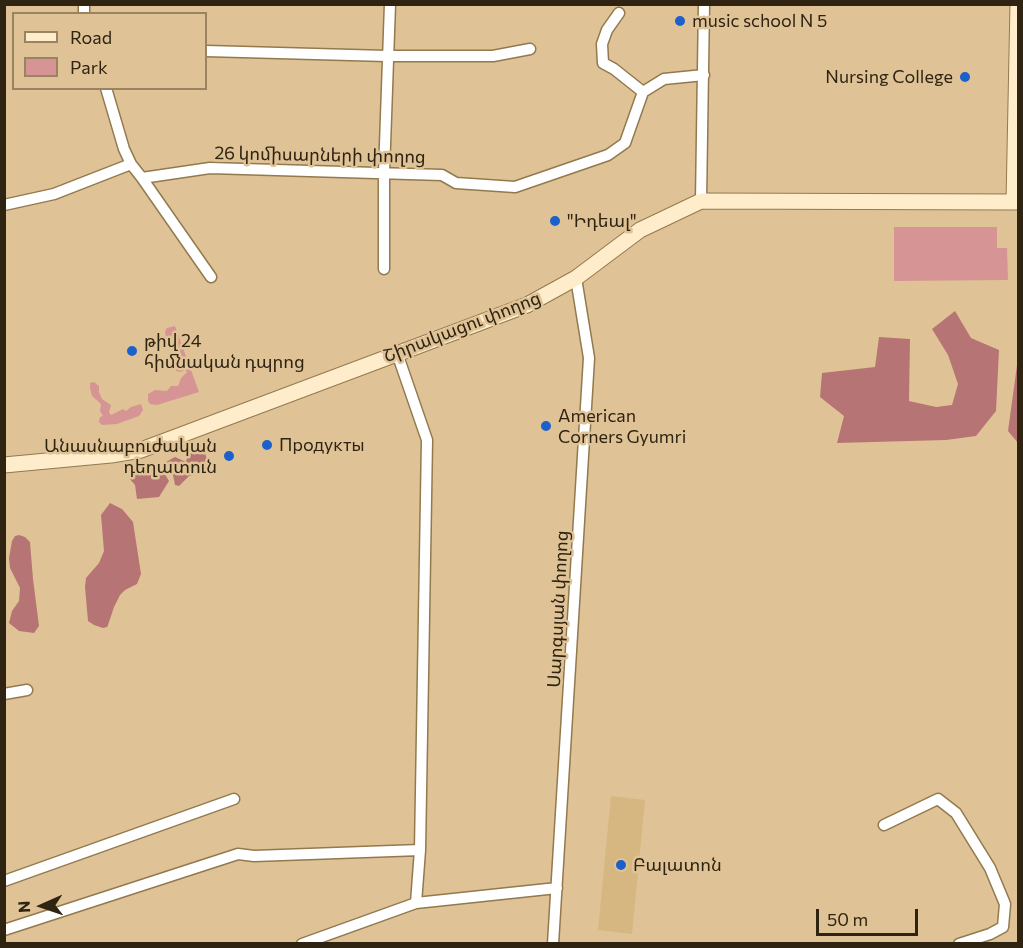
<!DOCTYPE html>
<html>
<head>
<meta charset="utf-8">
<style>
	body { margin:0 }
	#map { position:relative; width:1023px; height:948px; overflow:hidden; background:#dfc396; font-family:Commissioner,sans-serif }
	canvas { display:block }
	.frame { position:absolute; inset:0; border:6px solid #2f2412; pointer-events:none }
	.legend { position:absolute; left:12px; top:12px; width:195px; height:78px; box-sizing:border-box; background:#dfc396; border:2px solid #998361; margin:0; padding:8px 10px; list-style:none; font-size:18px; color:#2f2412 }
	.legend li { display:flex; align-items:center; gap:12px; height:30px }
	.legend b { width:30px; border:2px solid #998361 }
	.north { position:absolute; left:12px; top:876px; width:60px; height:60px; -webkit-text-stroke:4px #dfc396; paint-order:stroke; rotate:267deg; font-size:16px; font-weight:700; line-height:24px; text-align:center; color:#2f2412 }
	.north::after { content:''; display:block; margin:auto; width:21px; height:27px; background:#2f2412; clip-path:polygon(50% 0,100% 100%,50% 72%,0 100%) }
	.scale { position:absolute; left:816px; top:909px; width:102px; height:27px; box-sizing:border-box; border:3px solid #2f2412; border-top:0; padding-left:8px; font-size:18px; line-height:21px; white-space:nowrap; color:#2f2412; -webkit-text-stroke:4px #dfc396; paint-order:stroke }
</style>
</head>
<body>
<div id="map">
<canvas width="1023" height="948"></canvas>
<div class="frame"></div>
<ul class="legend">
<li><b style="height:8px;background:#feeccb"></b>Road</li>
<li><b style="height:16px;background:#d79494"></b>Park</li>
</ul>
<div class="north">N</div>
<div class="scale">50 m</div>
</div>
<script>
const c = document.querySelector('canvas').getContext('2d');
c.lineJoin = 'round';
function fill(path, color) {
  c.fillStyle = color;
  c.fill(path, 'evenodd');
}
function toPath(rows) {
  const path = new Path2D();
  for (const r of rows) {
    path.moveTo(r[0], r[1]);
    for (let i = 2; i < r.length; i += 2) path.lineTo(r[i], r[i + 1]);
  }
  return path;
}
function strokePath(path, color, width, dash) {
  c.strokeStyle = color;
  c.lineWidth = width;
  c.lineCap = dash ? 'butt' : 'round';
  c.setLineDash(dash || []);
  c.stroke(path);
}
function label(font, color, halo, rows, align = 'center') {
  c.font = font + ' Commissioner,"Noto Sans Armenian",sans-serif';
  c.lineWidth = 5;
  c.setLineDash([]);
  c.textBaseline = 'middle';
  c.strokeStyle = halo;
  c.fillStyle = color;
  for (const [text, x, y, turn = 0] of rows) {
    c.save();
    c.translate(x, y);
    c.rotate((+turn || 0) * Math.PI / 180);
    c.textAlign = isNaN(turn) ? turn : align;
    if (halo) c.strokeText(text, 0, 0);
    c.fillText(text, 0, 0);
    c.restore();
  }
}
fill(toPath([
	[611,796,645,800,632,934,598,930]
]), '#d6b782');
fill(toPath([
	[894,227,997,227,997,248,1007,248,1008,280,894,281],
	[175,326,199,392,157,405,150,404,148,401,148,394,155,390,167,391,171,386,178,386,181,378,187,372,185,370,181,372,176,371,174,362,176,356,172,353,176,345,169,342,166,337,165,331,167,328],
	[94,382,99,386,99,392,102,399,111,405,109,412,111,415,123,409,126,411,131,407,141,404,143,410,139,416,117,424,102,425,99,422,100,417,103,416,100,411,101,404,92,396,90,388,90,383]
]), '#d79494');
fill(toPath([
	[955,311,971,338,999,350,996,411,976,436,946,440,837,443,844,416,820,397,822,373,875,367,879,337,910,339,909,401,936,407,952,405,958,384,948,355,932,329],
	[1018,358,1018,443,1008,431],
	[194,447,204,449,208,464,206,471,189,476,179,486,175,485,173,475,165,467,166,462,175,457,186,462,188,453],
	[154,467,162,469,169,481,159,497,137,499,135,485,129,478,134,472,143,472],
	[110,503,122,509,133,522,141,574,137,584,125,590,120,595,114,607,108,625,107,627,103,628,94,625,88,621,85,587,86,578,99,563,104,551,101,515],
	[19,535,25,537,30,542,33,579,39,626,34,633,19,631,9,623,12,611,19,601,20,588,10,568,9,558,12,541,15,536]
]), '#b77474');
const street = toPath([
	[84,4,84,14],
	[619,13,607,30,602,44,603,63,614,69,643,92],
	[206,51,387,56,493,56,530,49],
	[106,88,124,149,131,164],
	[142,178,211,277],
	[701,201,704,4],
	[4,205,54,194,131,164,142,178,210,168,442,175,456,183,515,187,608,155,625,143,643,92,664,79,704,75],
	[384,269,384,173,390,4],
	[397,353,427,440,420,850,416,903],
	[4,694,27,690],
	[884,825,938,799,956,813,990,868,1005,904,1003,927,990,934,959,944],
	[4,881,234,799],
	[4,930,238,854,254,856,420,850],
	[302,944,416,903,557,888],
	[553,944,589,358,576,278]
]);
const secondary = toPath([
	[1014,202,1018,4],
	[4,465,111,455,141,450,527,305,576,278,640,230,701,201,1018,202]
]);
strokePath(street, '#92794e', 13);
strokePath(secondary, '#92794e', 17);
strokePath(street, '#fff', 10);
strokePath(secondary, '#feeccb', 15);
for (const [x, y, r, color] of [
	[680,21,6,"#1c60cc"],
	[965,77,6,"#1c60cc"],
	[555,221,6,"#1c60cc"],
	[132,351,6,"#1c60cc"],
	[546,426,6,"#1c60cc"],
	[267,445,6,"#1c60cc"],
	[229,456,6,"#1c60cc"],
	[621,865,6,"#1c60cc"]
]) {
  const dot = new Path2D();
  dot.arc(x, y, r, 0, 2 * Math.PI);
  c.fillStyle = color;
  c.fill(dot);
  strokePath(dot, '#dfc396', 2);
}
label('18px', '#2f2412', '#dfc396', [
	["music school N 5",692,21],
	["Nursing College",953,77,"right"],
	["\"Իդեալ\"",567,221],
	["թիվ 24",144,341],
	["հիմնական դպրոց",144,362],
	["American",558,416],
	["Corners Gyumri",558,437],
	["Продукты",279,445],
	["Անասնաբուժական",217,446,"right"],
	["դեղատուն",217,467,"right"],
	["Բալատոն",633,865]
], 'left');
label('18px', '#2f2412', '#dfc396', [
	["26 կոմիսարների փողոց",320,155,1],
	["Շիրակացու փողոց",462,327,-21],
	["Սարգսյան փողոց",558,609,-87]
]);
</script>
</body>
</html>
